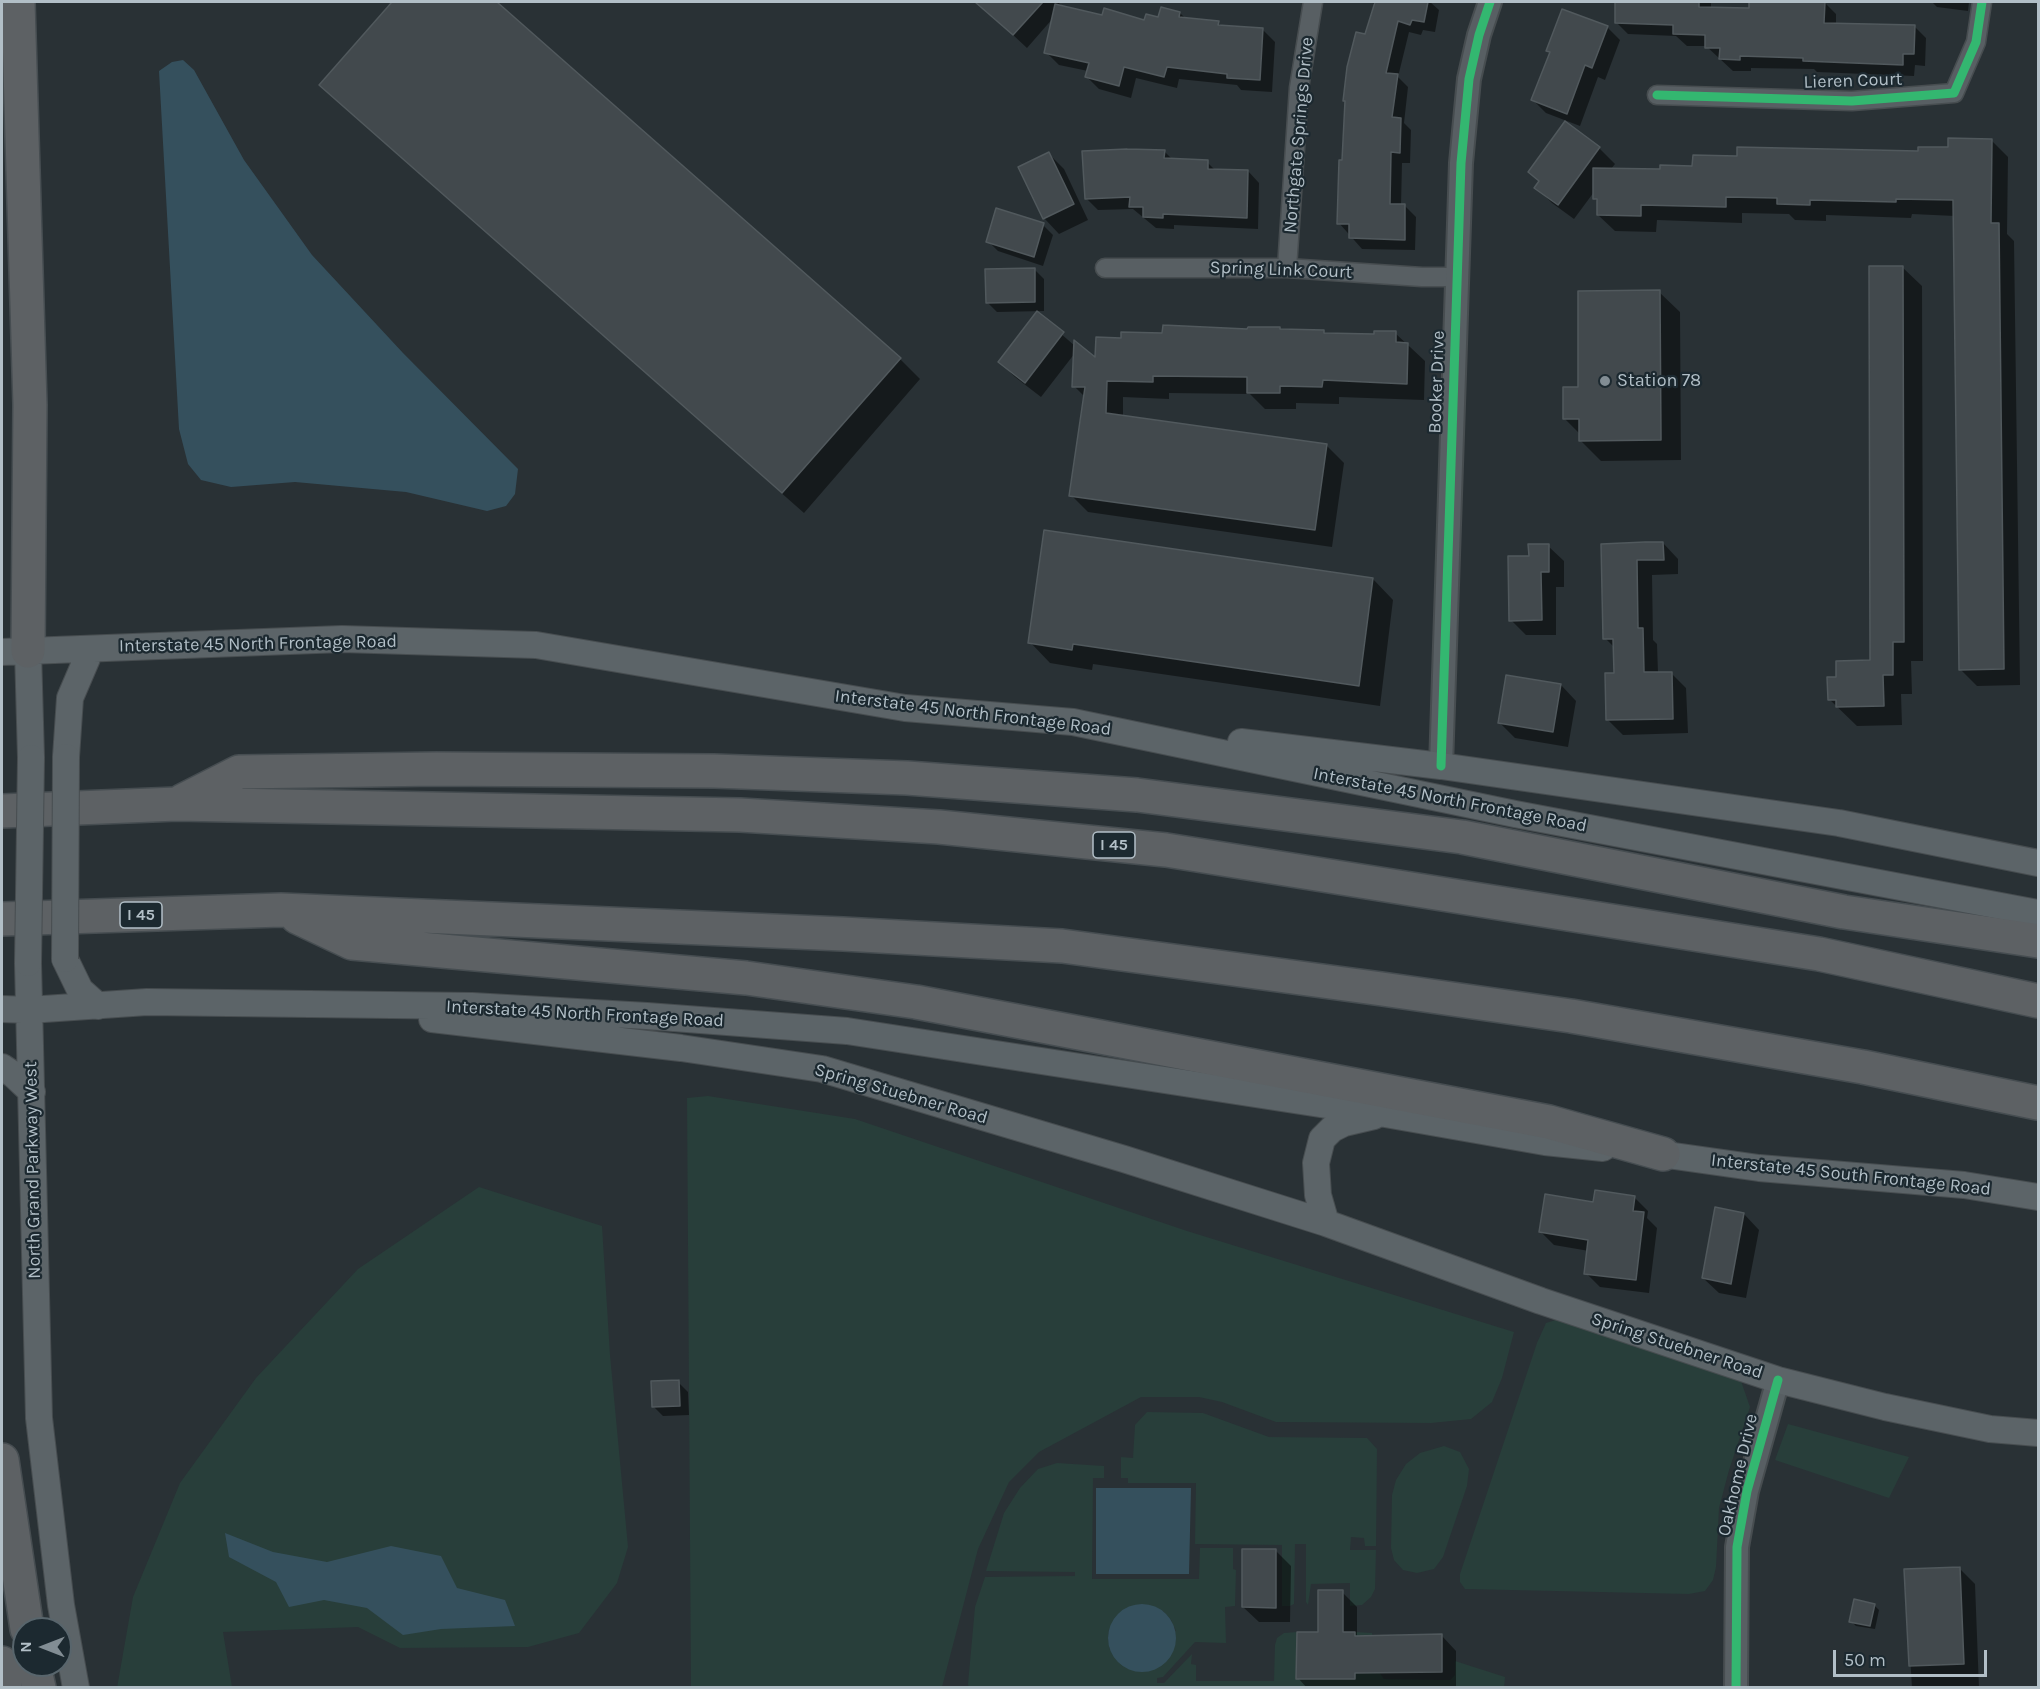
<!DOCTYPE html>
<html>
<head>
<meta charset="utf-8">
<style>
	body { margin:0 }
	#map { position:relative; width:2040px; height:1689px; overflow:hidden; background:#293135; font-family:Karla,sans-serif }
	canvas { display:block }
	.frame { position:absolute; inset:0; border:3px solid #b2bfc7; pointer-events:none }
	.north { position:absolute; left:12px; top:1617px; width:60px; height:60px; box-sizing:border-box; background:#1c2930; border:2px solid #58656c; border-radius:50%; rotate:270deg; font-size:16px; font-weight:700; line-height:24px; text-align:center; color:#b2bfc7 }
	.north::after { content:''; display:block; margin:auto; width:21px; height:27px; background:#828d94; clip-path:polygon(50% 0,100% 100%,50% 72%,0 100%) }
	.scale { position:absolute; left:1833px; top:1650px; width:154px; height:27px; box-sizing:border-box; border:3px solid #b2bfc7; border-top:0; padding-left:8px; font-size:18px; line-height:21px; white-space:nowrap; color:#b2bfc7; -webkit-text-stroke:4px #1c2930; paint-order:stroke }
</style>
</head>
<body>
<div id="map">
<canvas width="2040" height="1689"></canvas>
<div class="frame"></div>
<div class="north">N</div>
<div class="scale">50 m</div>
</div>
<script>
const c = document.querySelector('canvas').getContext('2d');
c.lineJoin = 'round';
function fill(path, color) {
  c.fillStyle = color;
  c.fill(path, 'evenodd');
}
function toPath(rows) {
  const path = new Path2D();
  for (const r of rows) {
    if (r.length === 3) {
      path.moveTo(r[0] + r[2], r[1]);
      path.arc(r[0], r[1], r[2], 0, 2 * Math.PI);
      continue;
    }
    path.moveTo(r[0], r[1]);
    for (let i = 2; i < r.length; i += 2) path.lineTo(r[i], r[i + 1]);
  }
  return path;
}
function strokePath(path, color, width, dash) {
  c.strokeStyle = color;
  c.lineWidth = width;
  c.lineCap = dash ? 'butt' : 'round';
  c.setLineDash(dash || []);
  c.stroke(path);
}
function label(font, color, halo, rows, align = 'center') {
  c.font = font + ' Karla,sans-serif';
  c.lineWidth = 4.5;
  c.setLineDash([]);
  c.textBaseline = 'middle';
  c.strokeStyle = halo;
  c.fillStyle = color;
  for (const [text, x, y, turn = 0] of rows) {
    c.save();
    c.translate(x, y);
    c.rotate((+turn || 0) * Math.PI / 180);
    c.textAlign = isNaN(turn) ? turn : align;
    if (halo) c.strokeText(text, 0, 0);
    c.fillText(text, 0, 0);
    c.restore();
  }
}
fill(toPath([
	[708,1096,855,1119,1187,1231,1514,1332,1502,1378,1492,1402,1471,1419,1431,1423,1276,1422,1222,1402,1199,1397,1141,1397,1039,1452,1009,1482,978,1549,942,1687,691,1687,687,1098],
	[479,1187,602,1226,610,1355,628,1547,617,1583,579,1633,528,1647,400,1648,358,1627,223,1632,232,1687,117,1688,133,1597,180,1483,256,1378,358,1269],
	[1562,1318,1724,1372,1741,1381,1750,1407,1729,1470,1719,1508,1716,1567,1713,1580,1705,1591,1689,1594,1465,1589,1460,1582,1460,1574,1537,1343,1546,1323],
	[1147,1412,1203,1413,1269,1437,1367,1438,1377,1449,1376,1546,1365,1546,1364,1538,1351,1537,1350,1550,1376,1550,1375,1589,1371,1597,1362,1605,1350,1606,1350,1583,1311,1584,1308,1605,1306,1602,1306,1544,1295,1544,1294,1604,1290,1606,1282,1606,1282,1545,1195,1544,1196,1483,1128,1483,1128,1478,1121,1478,1121,1457,1133,1458,1135,1425],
	[1788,1424,1909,1457,1889,1498,1775,1460],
	[1444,1446,1460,1452,1469,1469,1467,1486,1443,1557,1434,1569,1417,1573,1403,1570,1394,1560,1391,1548,1392,1495,1396,1480,1406,1464,1420,1453],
	[1057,1463,1104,1466,1104,1478,1093,1478,1092,1579,1199,1579,1200,1548,1233,1548,1233,1569,1236,1570,1235,1606,1225,1607,1226,1643,1195,1642,1163,1677,1157,1678,1157,1683,1164,1683,1192,1654,1191,1664,1196,1665,1196,1681,1274,1681,1275,1645,1277,1638,1284,1633,1297,1632,1297,1679,1354,1679,1355,1632,1372,1633,1378,1670,1384,1679,1450,1680,1455,1675,1455,1661,1505,1677,1504,1688,969,1688,968,1684,975,1607,985,1577,1075,1576,1075,1572,986,1571,1004,1513,1020,1488,1038,1469],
	[1163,1611,1171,1620,1176,1631,1110,1650,1108,1639,1109,1629]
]), '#283e3a');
fill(toPath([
	[183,60,194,70,244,160,312,255,403,353,518,469,515,494,506,506,487,511,406,492,295,482,231,487,201,480,188,464,179,429,159,71,172,62],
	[2037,452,2038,452,2038,787,2037,786],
	[1096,1488,1191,1488,1189,1574,1096,1574],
	[225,1533,273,1552,327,1562,391,1546,441,1556,457,1588,505,1600,515,1626,441,1629,403,1635,367,1608,324,1600,289,1607,276,1582,229,1557],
	[1142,1638,34]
]), '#35505d');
fill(toPath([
	[394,2,495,2,900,359,920,379,804,513,342,105,321,85],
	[986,2,1058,2,1063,7,1103,17,1146,21,1180,13,1186,19,1218,23,1222,27,1263,30,1275,42,1272,92,1241,90,1237,85,1179,79,1177,88,1136,78,1131,98,1099,89,1087,77,1088,71,1059,65,1046,52,1054,17,1027,48,982,6],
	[1371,2,1430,2,1439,10,1435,32,1423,30,1421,35,1409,32,1398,77,1408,87,1404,123,1411,130,1410,163,1402,163,1401,206,1405,206,1416,217,1415,250,1362,249,1339,223,1344,162,1346,102,1344,100,1366,36,1374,4],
	[1617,2,1711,2,1711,9,1750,9,1751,2,1824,2,1836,14,1836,24,1914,26,1926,38,1925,66,1915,65,1914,76,1817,72,1814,69,1751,68,1751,71,1733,71,1706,46,1687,46,1676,36,1628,34,1616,22],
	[1932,2,1969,2,1968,11,1937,7],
	[1607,27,1620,40,1605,80,1598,77,1580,126,1546,113,1533,100,1551,53,1548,50],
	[1565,123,1599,148,1615,164,1611,169,1662,170,1694,167,1739,158,1920,153,1992,141,2008,157,2007,234,2014,241,2020,685,1977,686,1960,669,1955,216,1912,214,1911,218,1826,215,1826,221,1795,220,1789,214,1742,213,1742,223,1657,220,1656,232,1615,231,1598,215,1598,202,1594,198,1594,192,1574,219,1552,203,1536,187,1540,182,1530,172],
	[1164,151,1173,160,1207,162,1216,171,1248,171,1259,183,1258,229,1174,225,1174,229,1156,228,1133,209,1098,210,1086,198],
	[1049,154,1064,169,1088,220,1059,234,1044,218],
	[1043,225,1053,235,1043,266,998,251,988,241],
	[1902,267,1922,286,1923,661,1911,661,1912,694,1901,694,1902,725,1857,726,1829,699,1837,678,1871,662],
	[1034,269,1044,279,1044,311,997,312,987,302],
	[1659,292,1680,312,1681,460,1601,461,1580,440,1580,434,1565,419,1580,388],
	[1037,313,1075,346,1097,360,1122,340,1164,335,1282,331,1324,332,1326,335,1375,336,1395,333,1425,361,1424,400,1339,397,1339,404,1296,403,1296,409,1265,409,1250,394,1169,393,1169,399,1123,397,1123,417,1327,446,1344,463,1332,547,1088,512,1071,495,1085,397,1074,386,1075,353,1041,397,1015,377,1000,362],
	[1663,543,1678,559,1678,574,1652,575,1653,640,1657,644,1658,673,1671,673,1686,688,1688,733,1623,735,1608,720,1616,675,1615,648,1605,638,1602,546],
	[1548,546,1564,561,1564,587,1556,587,1556,635,1526,635,1511,620,1530,557],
	[1373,579,1393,600,1380,706,1093,664,1092,670,1050,663,1030,642],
	[1561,685,1576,701,1568,747,1515,738,1500,723],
	[1634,1197,1648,1211,1647,1218,1657,1228,1649,1293,1600,1287,1586,1273,1589,1251,1554,1245,1540,1231],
	[1744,1214,1759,1230,1746,1298,1719,1293,1703,1278],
	[678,1382,688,1392,689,1415,663,1416,653,1406],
	[1276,1551,1291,1566,1290,1622,1259,1622,1243,1607],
	[1959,1568,1975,1584,1979,1688,1912,1688,1905,1570],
	[1342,1592,1357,1607,1357,1636,1442,1636,1456,1651,1456,1686,1307,1688,1298,1678,1319,1633],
	[1874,1605,1879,1610,1875,1629,1856,1626,1851,1621]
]), '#0007');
const building = toPath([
	[392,2,497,2,901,358,782,493,319,85,392,2],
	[975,2,1043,2,1013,35,975,2],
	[1375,2,1428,2,1424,22,1412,20,1410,25,1398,21,1386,73,1398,74,1392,117,1401,118,1400,153,1391,152,1390,204,1405,204,1405,240,1349,238,1349,224,1337,224,1339,160,1342,160,1345,101,1343,101,1347,67,1356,32,1365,34,1375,2],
	[1615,2,1699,2,1699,7,1749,8,1749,2,1825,2,1824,23,1915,25,1914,54,1903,54,1903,65,1803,61,1803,58,1740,56,1740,60,1719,59,1720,48,1705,48,1705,35,1673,34,1673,25,1615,23,1615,2],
	[1055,4,1102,15,1104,8,1144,20,1146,14,1158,17,1161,7,1180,12,1179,17,1219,21,1218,25,1263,28,1260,80,1227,78,1227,74,1167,67,1164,77,1124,67,1119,86,1085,77,1089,63,1044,53,1055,4],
	[1562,9,1608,26,1592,68,1585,65,1567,114,1531,100,1550,52,1546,51,1562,9],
	[1565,121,1600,147,1558,205,1534,188,1539,181,1528,172,1565,121],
	[1948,138,1992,139,1991,223,1999,223,2004,669,1959,670,1953,200,1896,199,1896,202,1810,200,1810,205,1777,204,1777,198,1726,197,1726,207,1641,205,1641,216,1597,215,1597,199,1593,199,1593,168,1660,169,1660,165,1692,166,1693,155,1737,156,1737,147,1918,151,1918,147,1948,147,1948,138],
	[1127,149,1165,150,1164,158,1208,160,1208,169,1248,170,1247,218,1163,214,1163,218,1143,217,1143,207,1129,207,1130,197,1085,199,1082,151,1127,149],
	[1049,152,1074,204,1043,219,1018,167,1049,152],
	[996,208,1044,223,1034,257,986,242,996,208],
	[1869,266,1903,266,1904,642,1893,642,1893,675,1883,675,1884,706,1836,707,1836,700,1828,700,1827,677,1836,677,1836,661,1870,660,1869,266],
	[1035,268,1035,302,986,303,985,269,1035,268],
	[1660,290,1661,440,1579,441,1579,419,1563,419,1563,387,1578,387,1578,291,1660,290],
	[1037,311,1064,332,1025,383,998,362,1037,311],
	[1163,325,1247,329,1248,327,1280,327,1280,329,1324,330,1324,333,1374,334,1374,331,1396,331,1396,342,1408,343,1407,384,1323,380,1322,387,1280,386,1280,393,1247,393,1247,377,1153,376,1153,382,1107,381,1106,413,1327,444,1315,530,1069,496,1085,387,1072,387,1074,340,1095,357,1096,337,1121,338,1121,332,1162,333,1163,325],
	[1044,530,1373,578,1359,686,1073,644,1072,650,1028,643,1044,530],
	[1645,542,1663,542,1664,560,1637,560,1638,628,1643,628,1644,672,1672,672,1673,719,1606,720,1605,673,1614,673,1613,639,1603,639,1601,544,1645,542],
	[1528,544,1549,544,1549,572,1541,572,1542,620,1509,621,1508,556,1529,556,1528,544],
	[1506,675,1561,684,1553,732,1498,723,1506,675],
	[1595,1190,1635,1196,1633,1211,1644,1212,1636,1280,1584,1274,1588,1240,1539,1232,1545,1194,1593,1202,1595,1190],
	[1715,1207,1744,1213,1731,1284,1702,1278,1715,1207],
	[679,1380,680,1406,652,1407,651,1381,679,1380],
	[1242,1549,1276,1549,1276,1608,1242,1607,1242,1549],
	[1960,1567,1964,1664,1909,1666,1904,1569,1960,1567],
	[1318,1590,1343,1590,1343,1632,1355,1632,1355,1636,1442,1634,1442,1672,1355,1673,1355,1679,1296,1679,1297,1632,1318,1632,1318,1590],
	[1854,1599,1875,1604,1870,1626,1849,1622,1854,1599]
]);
fill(building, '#42494d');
strokePath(building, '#51595d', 1.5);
const minor = toPath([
	[1657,95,1852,101,1954,93,1976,42,1982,2],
	[1105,268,1287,268,1422,277,1458,277],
	[1287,268,1299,88,1313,2]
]);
const tertiary = toPath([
	[1441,766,1461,163,1469,79,1479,35,1490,2],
	[1736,1688,1737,1547,1747,1491,1778,1380]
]);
const secondary = toPath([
	[28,651,31,758],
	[2,652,342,639,536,645,905,708,1073,722,1515,814,2038,913],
	[1241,742,1441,766,1839,823,2038,863],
	[66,757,70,698,91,649],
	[65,959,80,990,98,1006],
	[28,963,39,1418,61,1605,76,1688],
	[2,1009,29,1010,147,1002,472,1006,647,1016,847,1031,1385,1114,1545,1142,1603,1148],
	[432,1019,681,1048,822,1069,1124,1159,1326,1223,1541,1301,1778,1380,1885,1407,1990,1429,2038,1433],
	[2,1067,14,1075,32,1092],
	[1646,1152,1759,1168,1964,1185,2038,1197],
	[1326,1223,1318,1195,1316,1163,1322,1139,1332,1129,1344,1123,1374,1116]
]);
const motorway = toPath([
	[18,2,30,405,28,651],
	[182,801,239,772,436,769,714,771,907,778,1137,795,1462,837,1844,912,2038,941],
	[2,811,177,804,740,815,939,827,1166,850,1819,954,2038,1001],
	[297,917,352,943,746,978,916,1002,1549,1122,1663,1154],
	[2,919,281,910,843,934,1062,946,1382,989,1571,1016,1863,1067,2038,1103],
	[2,1460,27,1629],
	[2,1663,5,1688],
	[34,1665,39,1688]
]);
strokePath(minor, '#474d50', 21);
strokePath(tertiary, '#474d50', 26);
strokePath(secondary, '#474d50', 28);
strokePath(motorway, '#464d51', 36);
strokePath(minor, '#585f63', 18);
strokePath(tertiary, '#585f63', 22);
strokePath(secondary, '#5c6468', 26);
strokePath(motorway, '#5d6164', 33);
const secondaryBridge = toPath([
	[65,959,66,757],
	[28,963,31,758]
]);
strokePath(secondaryBridge, '#474d50', 28, []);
strokePath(secondaryBridge, '#5c6468', 26);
strokePath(toPath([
	[1657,95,1852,101,1954,93,1976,42,1982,2],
	[1441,766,1461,163,1469,79,1479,35,1490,2],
	[1736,1688,1737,1547,1747,1491,1778,1380]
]), '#33b770', 9);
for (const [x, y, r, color] of [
	[1605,381,6,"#828d94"]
]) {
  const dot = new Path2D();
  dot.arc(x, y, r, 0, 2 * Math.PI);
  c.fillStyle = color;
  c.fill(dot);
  strokePath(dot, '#1c2930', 2);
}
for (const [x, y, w] of [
	[1114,845,42],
	[141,915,42]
]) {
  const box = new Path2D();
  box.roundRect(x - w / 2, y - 13, w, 26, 4.5);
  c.fillStyle = '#1c2930';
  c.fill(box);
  strokePath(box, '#b2bfc7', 1.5);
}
label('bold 16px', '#b2bfc7', null, [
	["I 45",1114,845],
	["I 45",141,915]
]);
label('18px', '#b2bfc7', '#1c2930', [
	["Lieren Court",1853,81,-2],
	["Northgate Springs Drive",1299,135,-85],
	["Spring Link Court",1281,270,2],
	["Booker Drive",1437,382,-88],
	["Interstate 45 North Frontage Road",258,644,-1],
	["Interstate 45 North Frontage Road",973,713,7],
	["Interstate 45 North Frontage Road",1450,800,11],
	["Interstate 45 North Frontage Road",585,1014,3],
	["Spring Stuebner Road",901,1094,16],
	["North Grand Parkway West",33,1170,-91],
	["Interstate 45 South Frontage Road",1851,1175,6],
	["Spring Stuebner Road",1677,1346,18],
	["Oakhome Drive",1738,1475,-77]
]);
label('18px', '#b2bfc7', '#1c2930', [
	["Station 78",1617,381]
], 'left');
</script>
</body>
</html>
